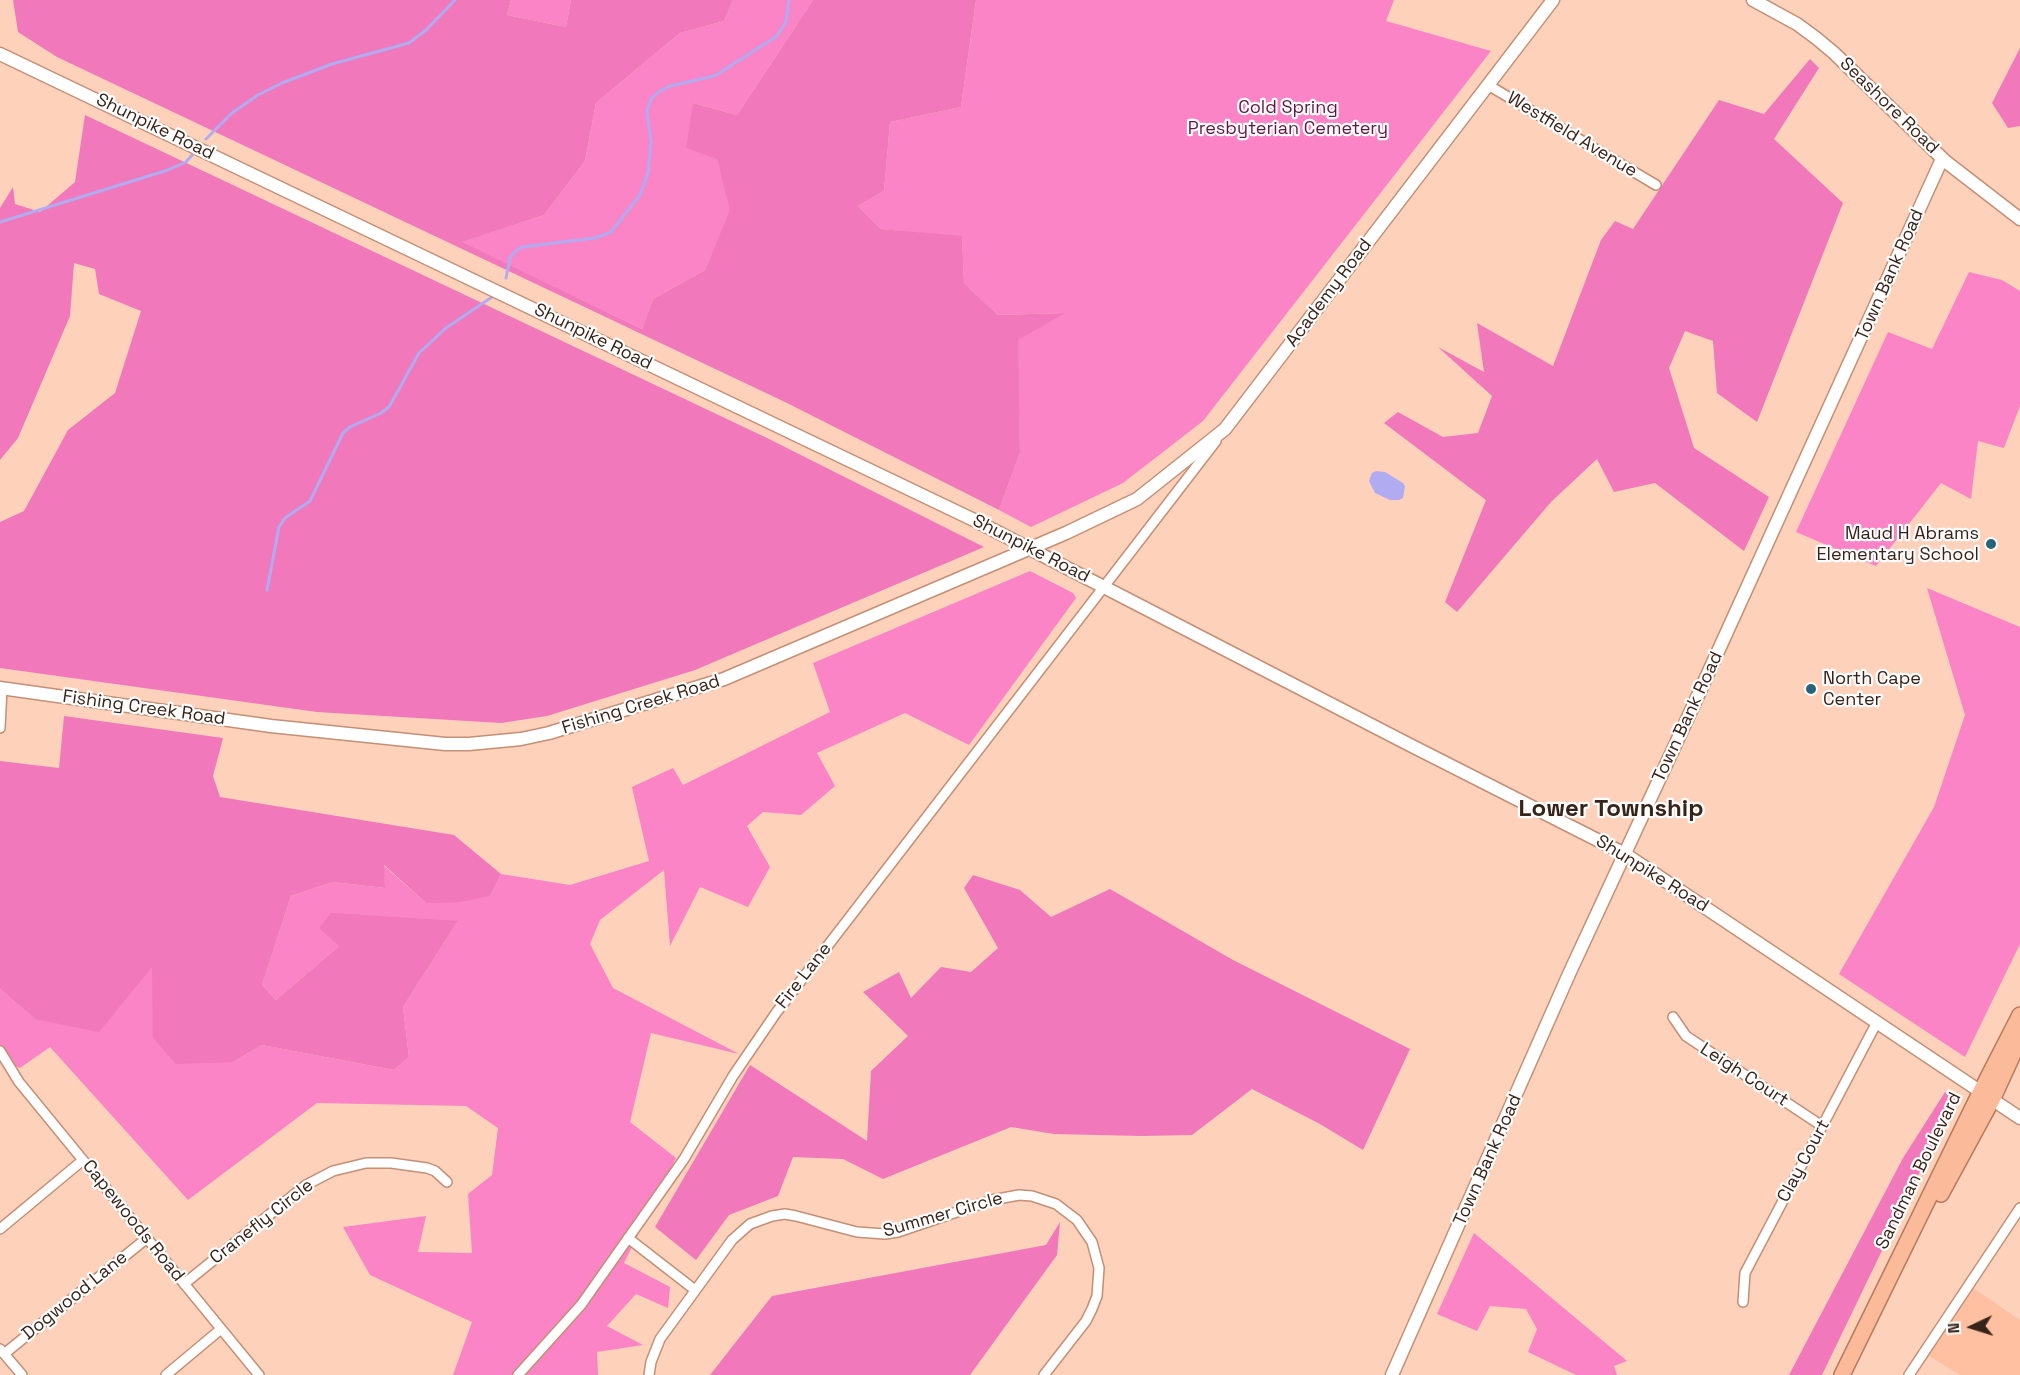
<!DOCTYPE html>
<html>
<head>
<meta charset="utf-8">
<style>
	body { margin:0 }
	#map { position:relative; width:2020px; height:1375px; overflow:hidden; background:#fed1bb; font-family:"Space Grotesk",sans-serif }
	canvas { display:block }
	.north { position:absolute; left:1942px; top:1297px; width:60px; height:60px; -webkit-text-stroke:4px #fdfdfd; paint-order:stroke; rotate:266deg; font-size:16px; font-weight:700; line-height:24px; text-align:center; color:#382319 }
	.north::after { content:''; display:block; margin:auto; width:21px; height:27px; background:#382319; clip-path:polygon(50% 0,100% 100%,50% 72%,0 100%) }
</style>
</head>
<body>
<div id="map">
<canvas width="2020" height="1375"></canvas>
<div class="north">N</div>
</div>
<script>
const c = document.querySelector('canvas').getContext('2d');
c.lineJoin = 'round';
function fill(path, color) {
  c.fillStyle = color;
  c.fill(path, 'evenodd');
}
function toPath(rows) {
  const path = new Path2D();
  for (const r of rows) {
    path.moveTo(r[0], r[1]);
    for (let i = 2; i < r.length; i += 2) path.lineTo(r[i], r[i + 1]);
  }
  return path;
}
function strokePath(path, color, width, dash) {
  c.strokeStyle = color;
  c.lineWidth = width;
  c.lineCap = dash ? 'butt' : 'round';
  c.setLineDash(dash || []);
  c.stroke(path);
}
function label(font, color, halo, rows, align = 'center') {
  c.font = font + ' "Space Grotesk",sans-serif';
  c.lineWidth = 4.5;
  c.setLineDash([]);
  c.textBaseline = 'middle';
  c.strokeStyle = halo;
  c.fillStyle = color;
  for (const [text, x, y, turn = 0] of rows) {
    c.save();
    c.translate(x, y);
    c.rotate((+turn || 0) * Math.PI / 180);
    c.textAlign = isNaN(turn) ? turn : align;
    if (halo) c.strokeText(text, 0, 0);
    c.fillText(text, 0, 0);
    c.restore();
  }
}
fill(toPath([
	[1973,1288,2020,1320,2020,1375,1960,1375,1929,1356]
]), '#ffc0a1');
fill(toPath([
	[511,0,571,0,566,27,507,15],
	[733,0,813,0,737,115,693,103,717,159,731,210,705,270,653,299,642,329,461,242,544,215,585,161,596,103,680,33,724,21],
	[976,0,1394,0,1386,21,1491,51,1203,421,1123,483,1031,527,999,510,1020,453,1017,340,1063,313,998,315,964,283,962,237,881,229,858,206,884,191,890,122,961,107],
	[1969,272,2002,280,2020,291,2020,406,2004,448,1978,441,1971,499,1941,483,1876,566,1796,532,1888,332,1932,349],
	[1030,571,1073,593,1076,598,969,745,905,713,817,753,835,786,801,815,763,812,747,826,770,867,748,907,700,887,670,946,664,870,600,920,590,944,613,988,739,1054,651,1033,630,1122,676,1158,624,1263,670,1287,668,1308,636,1294,607,1326,643,1345,597,1352,598,1375,453,1375,472,1322,370,1275,343,1227,426,1216,418,1252,472,1253,468,1194,492,1175,498,1128,466,1106,317,1103,188,1200,50,1047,20,1068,0,1060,0,989,35,1019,153,966,153,1038,233,1062,262,1045,394,1070,409,1057,403,1007,458,921,339,946,276,1000,262,985,291,896,333,882,385,888,383,865,426,903,490,896,501,874,570,885,649,861,632,787,673,768,683,785,830,712,813,663],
	[1927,588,2020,627,2020,944,1965,1057,1839,974,1934,807,1965,715],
	[1474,1233,1627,1361,1614,1366,1617,1375,1576,1375,1528,1352,1537,1329,1526,1309,1490,1306,1477,1331,1437,1314]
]), '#fa84c5');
fill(toPath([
	[13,0,511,0,507,15,566,27,571,0,733,0,724,21,680,33,596,103,585,161,544,215,462,242,642,329,653,299,705,270,730,210,717,159,686,148,693,103,737,115,813,0,976,0,961,107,890,122,884,191,858,206,881,229,962,236,964,283,998,315,1065,313,1018,340,1020,453,999,510,785,402,57,57,18,32],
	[2020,48,2020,126,2008,128,1992,103],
	[1810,59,1819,68,1774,139,1843,203,1757,422,1717,393,1713,341,1685,331,1669,368,1694,448,1769,497,1744,551,1655,483,1614,492,1597,459,1551,502,1457,612,1445,602,1486,500,1384,423,1398,412,1443,437,1478,433,1492,396,1438,347,1484,372,1477,323,1553,366,1601,240,1615,221,1633,229,1719,100,1764,114],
	[85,115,767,438,984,547,695,670,547,716,501,723,317,712,0,668,0,522,24,511,68,430,115,393,141,311,99,294,95,269,74,263,70,316,18,438,0,460,0,208,13,187,15,204,40,212,75,182],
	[64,716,223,738,213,776,220,797,454,835,501,874,490,896,460,902,426,903,384,865,385,888,333,882,291,896,262,985,276,1000,339,946,319,928,331,913,458,921,403,1007,409,1057,394,1070,262,1045,233,1062,176,1064,153,1038,152,967,99,1032,35,1019,0,989,0,761,59,768],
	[973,875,1020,890,1051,917,1110,889,1233,960,1410,1049,1363,1150,1320,1124,1252,1089,1192,1135,1141,1136,1054,1134,1011,1127,883,1179,843,1159,793,1157,778,1196,729,1215,696,1260,655,1227,750,1065,867,1141,871,1071,908,1036,863,992,899,972,911,998,941,967,971,972,998,948,964,888],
	[1945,1092,1955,1099,1822,1375,1789,1375,1903,1158],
	[1060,1222,1057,1255,970,1375,710,1375,772,1296,1046,1245]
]), '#f078bb');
fill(toPath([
	[1376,471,1385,472,1403,483,1405,486,1403,498,1399,500,1390,500,1375,493,1369,481,1372,473]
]), '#b1abf1');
strokePath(toPath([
	[206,139,232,113,258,95,282,83,332,64,409,43,426,30,455,0],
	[0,222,168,170,186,162,194,153],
	[506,278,510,258,517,250,522,247,595,238,611,232,640,195,648,173,651,142,647,112,651,99,660,91,670,86,714,76,721,72,777,36,786,22,789,0],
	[267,590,279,527,285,518,310,501,343,433,350,427,381,413,389,407,419,353,446,328,492,297]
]), '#b1abf1', 3);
const minor = toPath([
	[1488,85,1656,185],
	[0,728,2,688],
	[1673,1017,1686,1036,1822,1126],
	[0,1051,19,1082,259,1375],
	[0,1229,83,1160],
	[628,1238,695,1290],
	[184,1284,306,1185,333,1171,366,1163,391,1163,427,1168,435,1171,447,1182],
	[1743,1302,1745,1273,1877,1022],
	[0,1349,22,1375],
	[4,1354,147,1238],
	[166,1375,221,1329],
	[518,1375,581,1305,684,1159,733,1076,776,1013,1216,441],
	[649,1375,651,1362,660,1339,732,1240,750,1224,772,1216,785,1214,796,1216,857,1232,885,1234,898,1232,992,1200,1019,1195,1032,1196,1056,1204,1077,1220,1092,1242,1099,1268,1097,1296,1092,1309,1086,1321,1044,1375],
	[1909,1375,2020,1208]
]);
const tertiary = toPath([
	[1753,0,1797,24,1816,38,1834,53,1945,161,2020,219],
	[0,54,976,521,1410,745,1625,854,2020,1118],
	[0,688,271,726,445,744,469,744,521,739,549,733,724,679,1066,533,1137,499,1225,429,1553,0],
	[1392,1375,1569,974,1690,713,1942,159]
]);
const trunk = toPath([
	[1941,1194,1992,1100,2020,1039],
	[1842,1375,1980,1093,2020,1015]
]);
strokePath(minor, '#c48f75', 12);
strokePath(tertiary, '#c48f75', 15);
strokePath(trunk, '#b67a5c', 18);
strokePath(minor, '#fff', 9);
strokePath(tertiary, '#fff', 12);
strokePath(trunk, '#fbba9a', 15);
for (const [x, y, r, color] of [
	[1991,544,6,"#27637a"],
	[1811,689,6,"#27637a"]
]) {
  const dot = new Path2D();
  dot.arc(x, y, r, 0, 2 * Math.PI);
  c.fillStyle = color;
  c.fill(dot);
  strokePath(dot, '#fdfdfd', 2);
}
label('18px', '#382319', '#fdfdfd', [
	["Seashore Road",1889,106,44],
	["Shunpike Road",155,127,26],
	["Westfield Avenue",1572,135,31],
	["Town Bank Road",1890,275,-66],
	["Academy Road",1329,293,-53],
	["Shunpike Road",593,337,26],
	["Shunpike Road",1031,549,27],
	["Fishing Creek Road",641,705,-17],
	["Fishing Creek Road",144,708,8],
	["Town Bank Road",1688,717,-65],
	["Shunpike Road",1652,874,32],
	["Fire Lane",804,976,-52],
	["Leigh Court",1744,1075,33],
	["Town Bank Road",1488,1160,-66],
	["Clay Court",1804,1161,-62],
	["Sandman Boulevard",1919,1171,-64],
	["Summer Circle",943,1215,-16],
	["Capewoods Road",133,1221,51],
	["Cranefly Circle",262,1222,-38],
	["Dogwood Lane",75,1296,-39]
]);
label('18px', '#611644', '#fdfdfd', [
	["Cold Spring",1288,108],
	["Presbyterian Cemetery",1288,129]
]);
label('18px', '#382319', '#fdfdfd', [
	["Maud H Abrams",1979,534],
	["Elementary School",1979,555],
	["North Cape",1823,679,"left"],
	["Center",1823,700,"left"]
], 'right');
label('bold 24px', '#382319', '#fdfdfd', [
	["Lower Township",1611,809]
]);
</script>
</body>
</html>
